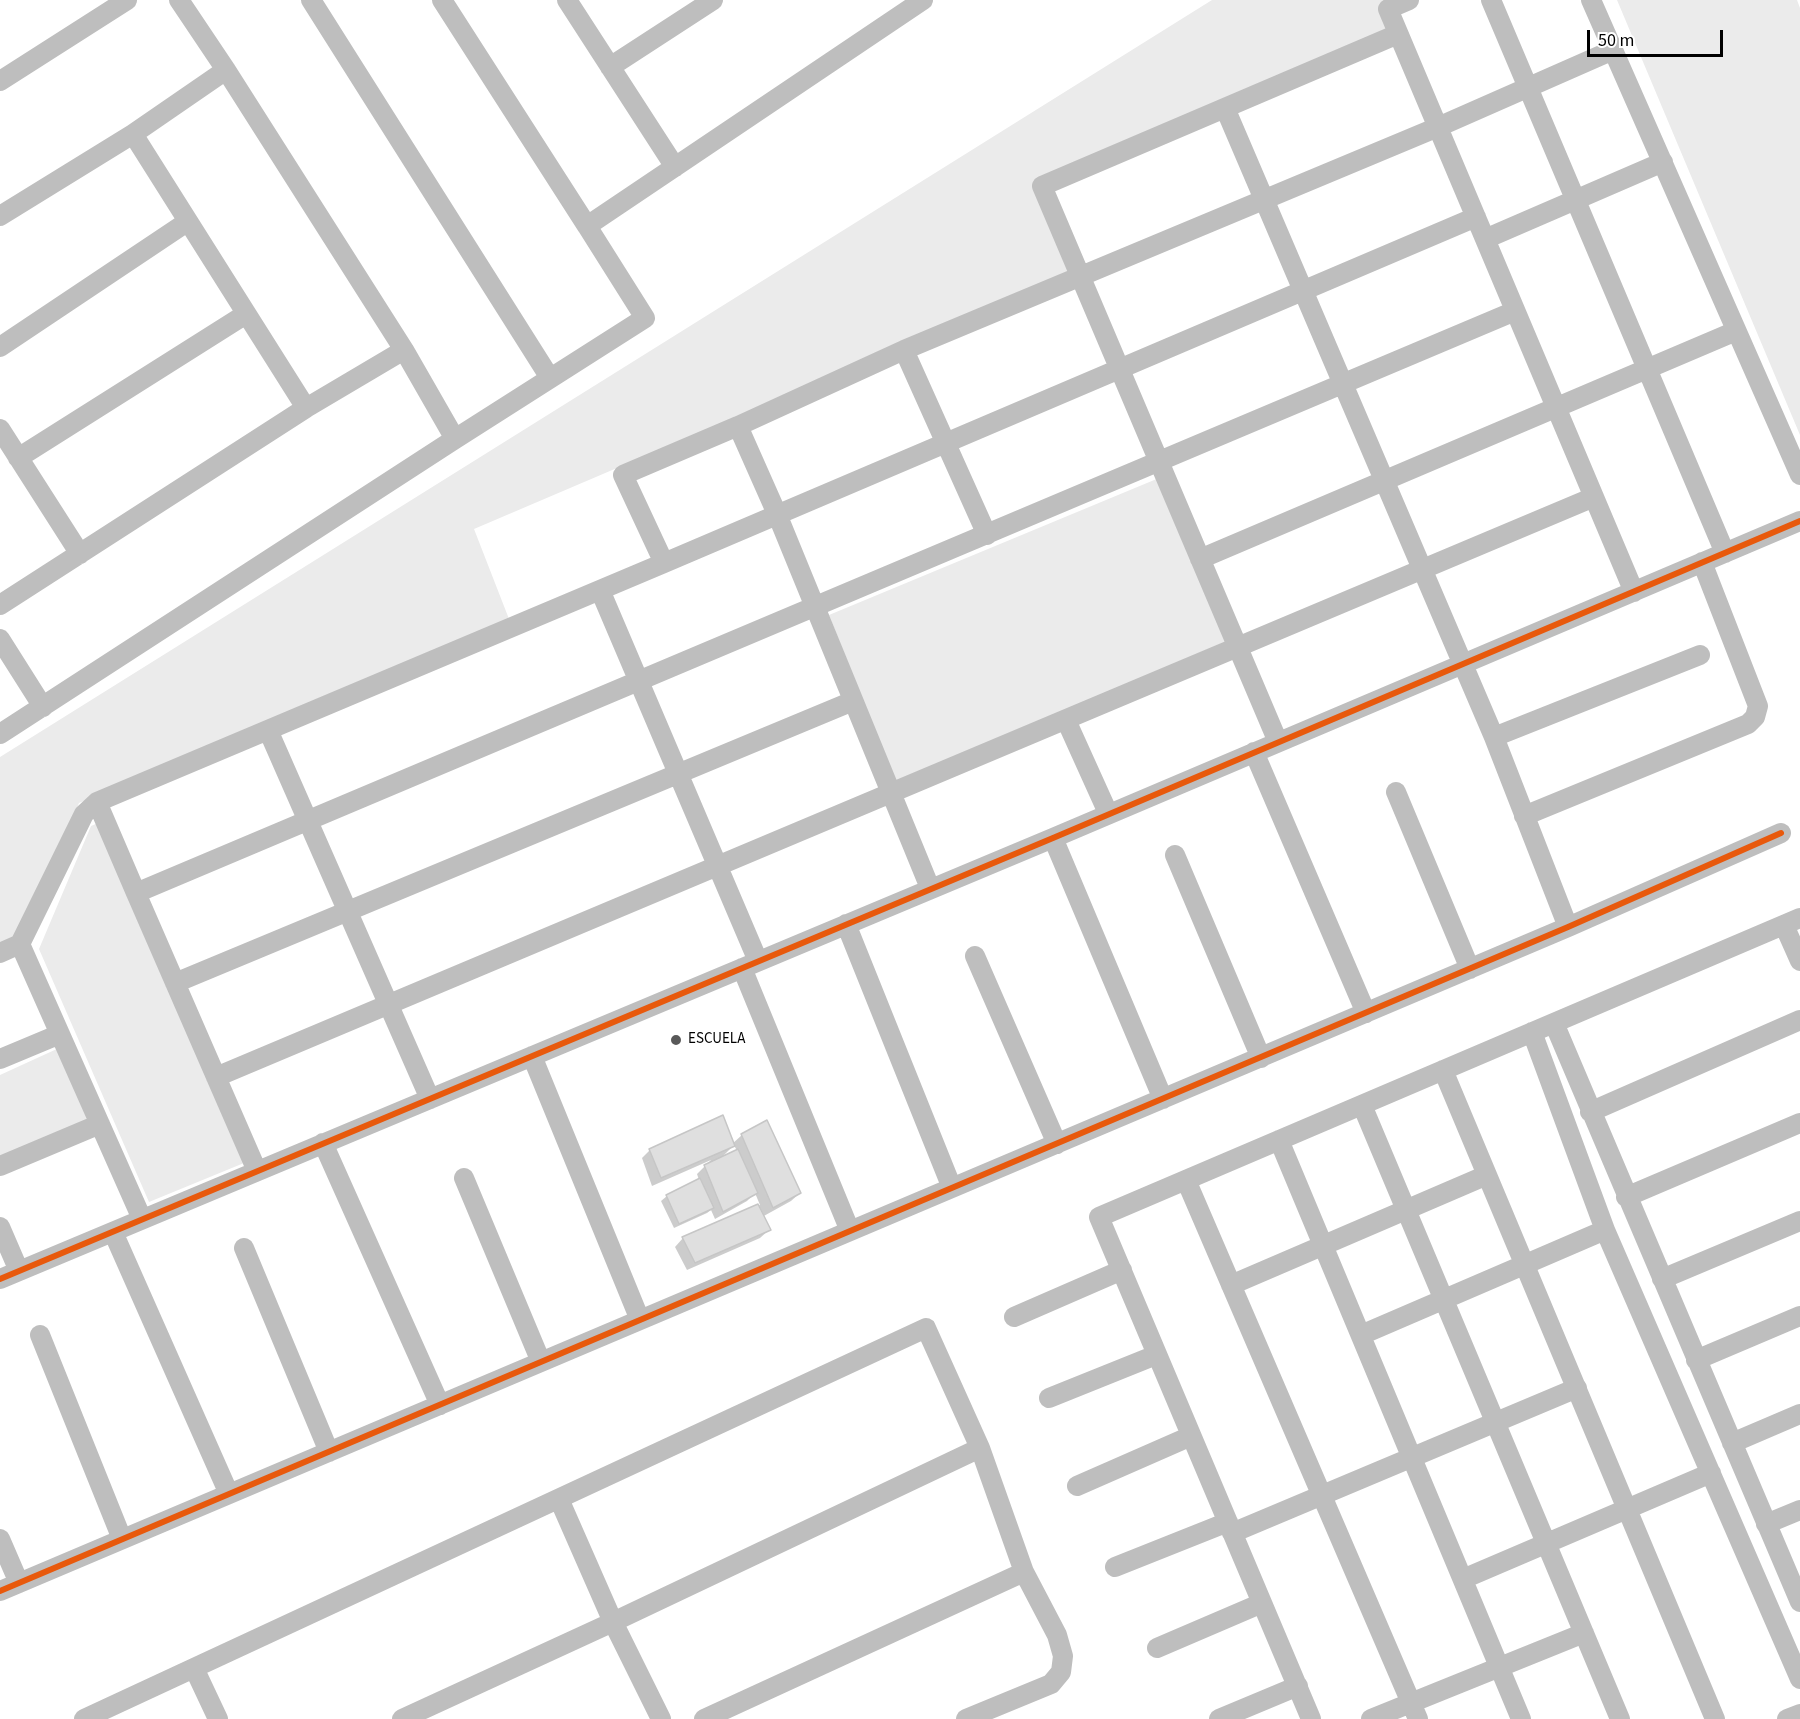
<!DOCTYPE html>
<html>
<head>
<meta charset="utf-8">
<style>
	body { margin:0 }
	#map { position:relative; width:1800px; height:1719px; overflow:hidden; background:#fff; font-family:"Source Sans 3",sans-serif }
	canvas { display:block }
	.scale { position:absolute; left:1587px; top:30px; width:136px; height:27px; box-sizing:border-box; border:3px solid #000; border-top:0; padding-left:8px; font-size:18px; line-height:21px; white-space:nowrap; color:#000; -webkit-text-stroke:4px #fff; paint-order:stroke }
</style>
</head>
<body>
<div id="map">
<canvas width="1800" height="1719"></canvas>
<div class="scale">50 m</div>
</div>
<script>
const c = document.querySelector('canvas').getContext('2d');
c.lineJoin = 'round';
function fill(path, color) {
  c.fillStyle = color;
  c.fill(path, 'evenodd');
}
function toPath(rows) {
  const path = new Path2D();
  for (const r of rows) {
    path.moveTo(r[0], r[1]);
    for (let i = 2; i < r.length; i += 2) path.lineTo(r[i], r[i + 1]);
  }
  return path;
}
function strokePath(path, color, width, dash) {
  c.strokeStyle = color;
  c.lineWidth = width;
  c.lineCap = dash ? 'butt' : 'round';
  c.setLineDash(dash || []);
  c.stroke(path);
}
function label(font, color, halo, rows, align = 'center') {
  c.font = font + ' "Source Sans 3",sans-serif';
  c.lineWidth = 5;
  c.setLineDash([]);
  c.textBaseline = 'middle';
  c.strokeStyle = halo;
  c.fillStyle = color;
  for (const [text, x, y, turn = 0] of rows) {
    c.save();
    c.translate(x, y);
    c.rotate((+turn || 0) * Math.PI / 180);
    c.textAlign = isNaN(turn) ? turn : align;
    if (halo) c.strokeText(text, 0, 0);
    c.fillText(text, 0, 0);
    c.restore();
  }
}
fill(toPath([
	[1212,0,1394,0,1390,32,1034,181,1074,273,474,529,509,619,79,803,23,935,0,945,0,757],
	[1617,0,1797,0,1800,8,1800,435],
	[1159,478,1227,641,896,782,829,615],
	[98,823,244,1163,149,1202,39,949,91,826],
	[59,1048,90,1122,0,1159,0,1075]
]), '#ebebeb');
fill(toPath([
	[742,1135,800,1193,791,1201,762,1217,769,1230,760,1238,687,1270,675,1247,683,1238,760,1205,755,1193,747,1201,715,1219,711,1210,707,1213,674,1228,661,1201,667,1196,699,1180,697,1174,711,1160,652,1186,642,1158,650,1150,732,1144],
	[734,1145,737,1151,721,1158]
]), '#0003');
const building = toPath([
	[723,1115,735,1146,661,1178,649,1149,723,1115],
	[767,1120,801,1193,773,1208,741,1134,767,1120],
	[738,1149,758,1193,723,1212,704,1165,738,1149],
	[700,1178,714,1208,679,1224,666,1195,700,1178],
	[758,1204,771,1230,695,1263,682,1237,758,1204]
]);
fill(building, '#dfdfdf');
strokePath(building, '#c6c6c6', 1.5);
strokePath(toPath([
	[179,0,226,70,404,350,455,439],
	[311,0,550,378],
	[442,0,587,226,923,0],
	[567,0,675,167],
	[1409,0,1388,9,1634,592],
	[1491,0,1725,553],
	[1591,0,1800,475],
	[610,67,713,0],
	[0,81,127,0],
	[1225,108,1494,737,1568,927],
	[133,134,226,70],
	[0,216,133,134,306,408],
	[1485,239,1663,162],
	[0,347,187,222],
	[904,350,987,535],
	[738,426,777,514,930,888],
	[0,429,80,554],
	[18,458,246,314],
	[1200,559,1736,331],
	[664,563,623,475,738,426,904,350,1438,127,1613,50],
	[600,590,758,961],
	[0,605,306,408,404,350],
	[0,639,43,707],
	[1066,720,1108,813],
	[268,730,430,1099],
	[0,734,455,439,645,318,587,226],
	[1494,737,1700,655],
	[1278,742,1042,186,1398,34],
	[1254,752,1366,1013],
	[1396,792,1470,969],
	[97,802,136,893],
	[1524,816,1748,724,1755,717,1758,706,1702,562],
	[1053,838,1163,1099],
	[1175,855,1261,1058],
	[846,924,952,1188],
	[1784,925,1800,961],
	[20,944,142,1219],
	[0,953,20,944,84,814,97,802,664,563,1476,217],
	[975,956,1057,1144],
	[742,968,850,1231],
	[175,983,853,701],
	[1554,1023,1800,1602],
	[1532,1032,1605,1230,1800,1679],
	[532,1056,640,1320],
	[0,1059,60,1034],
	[1443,1070,1715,1719],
	[216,1077,1594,497],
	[1362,1105,1620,1719],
	[1590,1112,1800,1020],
	[1279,1140,1521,1719],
	[323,1143,440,1405],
	[0,1166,100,1124],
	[257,1171,136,893,1515,311],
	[464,1178,541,1362],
	[1186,1180,1418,1719],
	[1626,1197,1800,1123],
	[0,1227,19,1271],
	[113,1232,229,1494],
	[244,1248,329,1452],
	[0,1279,1053,838,1800,521],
	[1662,1279,1800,1221],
	[1231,1285,1487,1175],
	[1014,1317,1122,1270],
	[40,1335,122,1539],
	[1361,1335,1605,1230],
	[1696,1360,1800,1316],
	[1049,1398,1156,1355],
	[1732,1443,1800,1414],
	[1077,1486,1191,1436],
	[559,1499,613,1622,661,1719],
	[1766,1524,1800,1510],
	[1232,1533,1577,1388],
	[0,1539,19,1583],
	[1115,1567,1228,1522],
	[1463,1579,1711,1473],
	[0,1591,1568,927,1781,833],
	[1157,1648,1262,1603],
	[194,1668,218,1719],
	[84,1719,926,1328,980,1448,613,1622,402,1719],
	[704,1719,1024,1572,980,1448],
	[966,1719,1051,1684,1061,1672,1063,1656,1057,1635,1024,1572],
	[1219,1719,1298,1686],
	[1311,1719,1099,1217,1800,918],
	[1371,1719,1584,1633],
	[1787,1719,1800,1714]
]), '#bebebe', 20);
strokePath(toPath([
	[0,1279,1053,838,1800,521],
	[0,1591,1568,927,1781,833]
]), '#e8590c', 6);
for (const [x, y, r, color] of [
	[676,1040,6,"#595959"]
]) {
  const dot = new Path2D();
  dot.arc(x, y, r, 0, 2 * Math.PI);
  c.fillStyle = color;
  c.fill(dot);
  strokePath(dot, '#fff', 2);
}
label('15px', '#000', '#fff', [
	["ESCUELA",688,1040]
], 'left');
</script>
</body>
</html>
